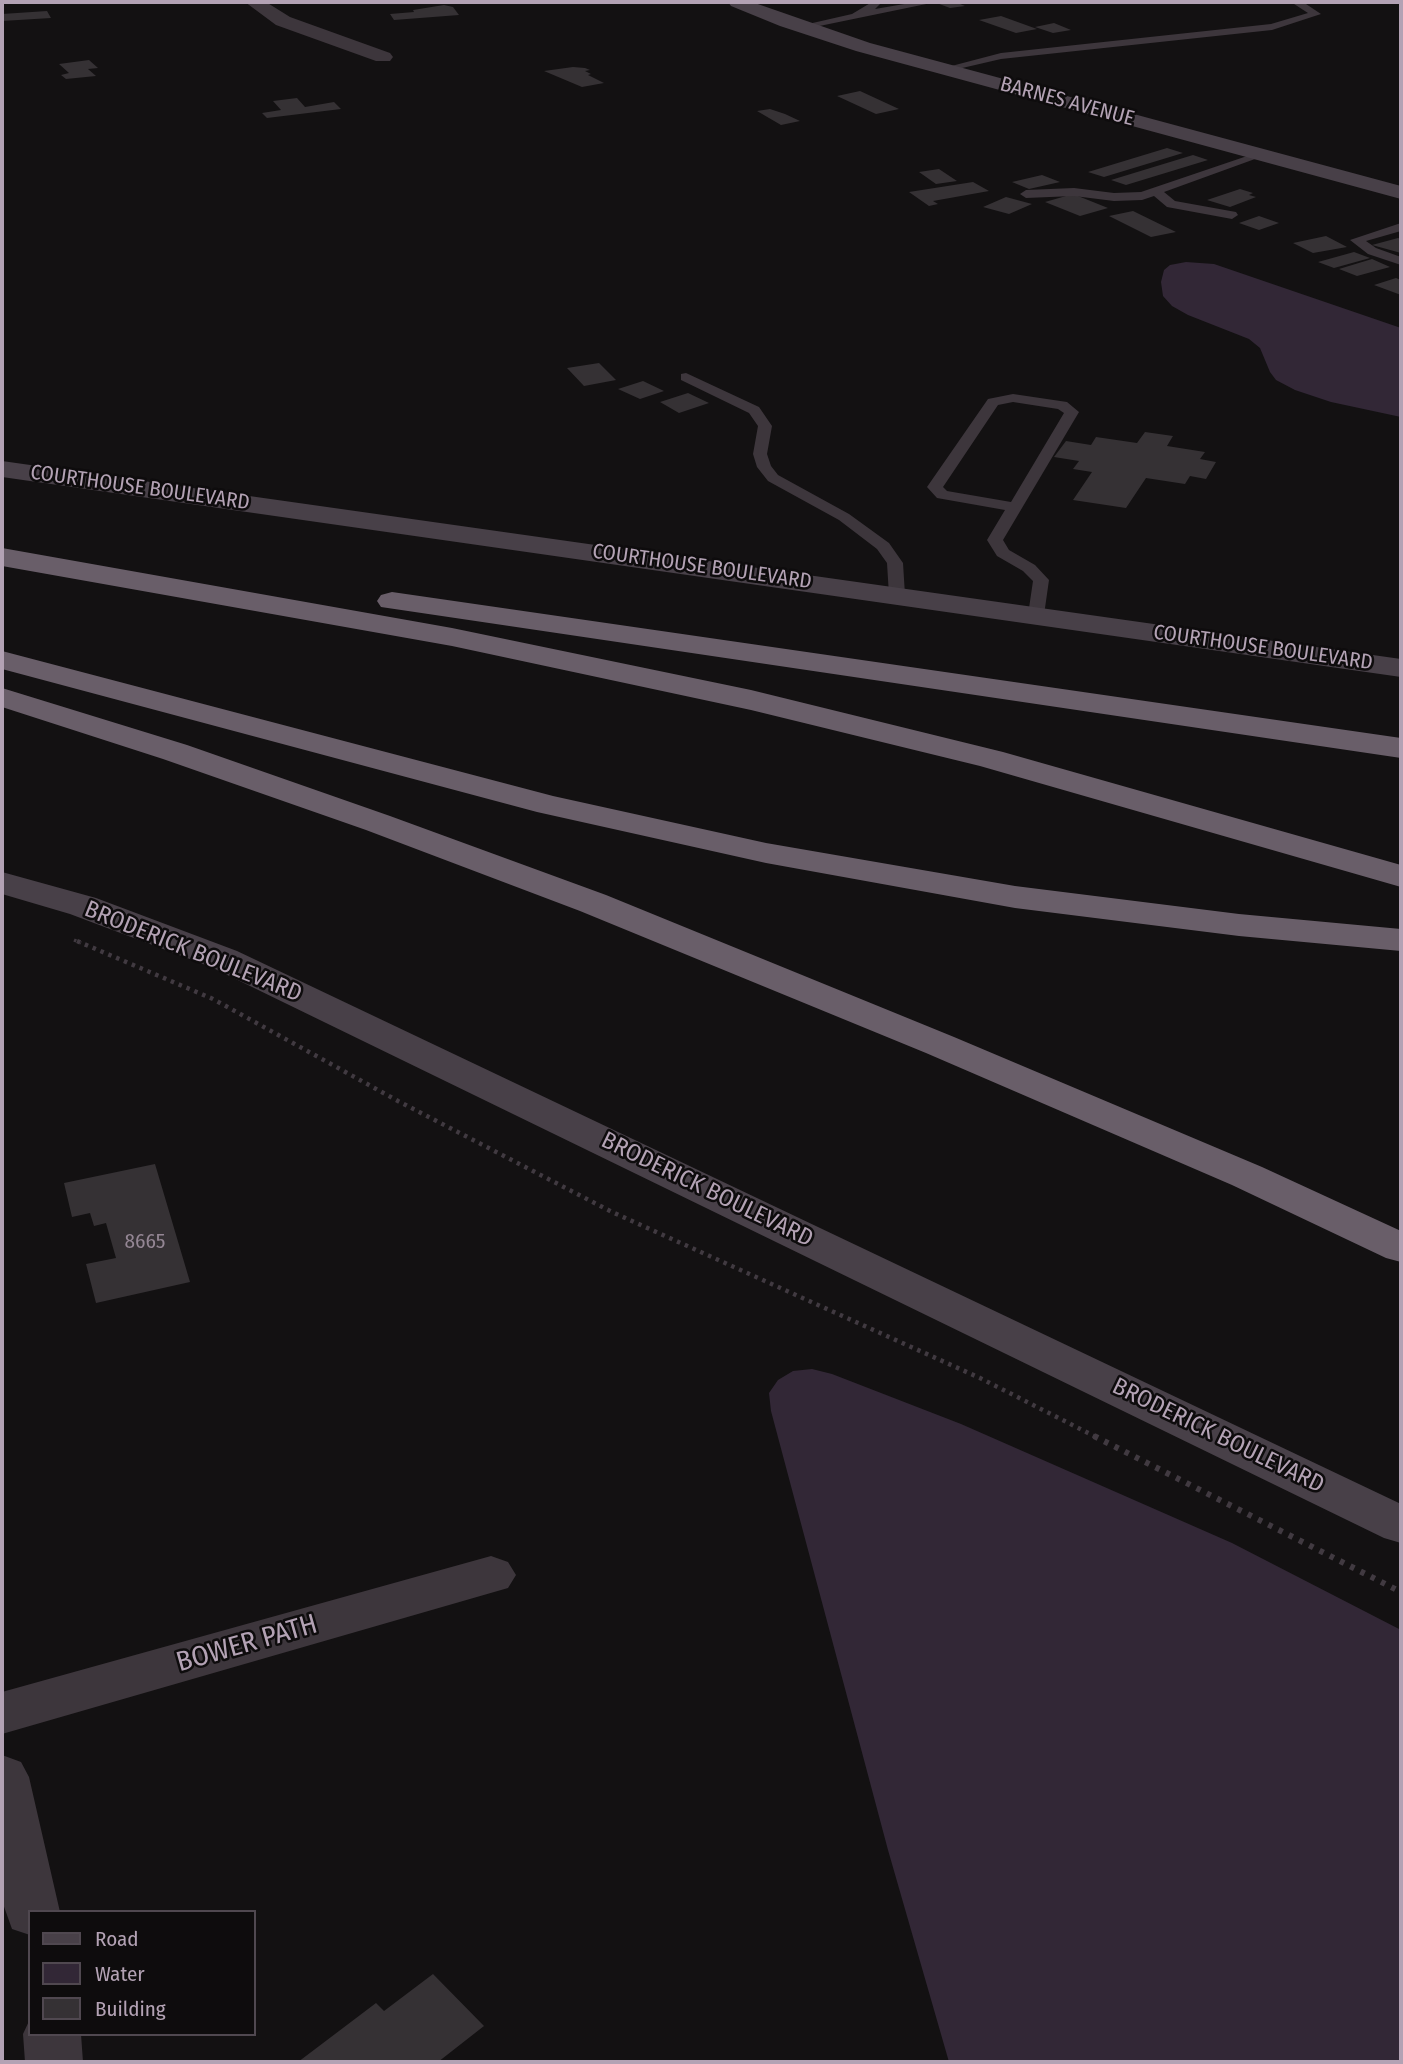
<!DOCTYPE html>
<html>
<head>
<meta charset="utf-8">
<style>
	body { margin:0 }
	#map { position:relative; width:1403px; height:2064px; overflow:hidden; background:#131112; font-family:"Fira Sans Condensed",sans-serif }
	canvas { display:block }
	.frame { position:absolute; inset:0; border:4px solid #b3a2b4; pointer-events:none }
	.legend { position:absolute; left:28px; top:1910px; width:228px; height:126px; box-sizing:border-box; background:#0e0c0d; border:2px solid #504850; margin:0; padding:9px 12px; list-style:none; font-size:21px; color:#b3a2b4 }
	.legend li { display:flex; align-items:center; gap:14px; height:35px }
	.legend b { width:35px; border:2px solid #504850 }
</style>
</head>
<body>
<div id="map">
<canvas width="1403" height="2064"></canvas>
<div class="frame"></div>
<ul class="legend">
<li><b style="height:9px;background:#484048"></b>Road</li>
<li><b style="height:19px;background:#322736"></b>Water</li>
<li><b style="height:19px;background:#353134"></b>Building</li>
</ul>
</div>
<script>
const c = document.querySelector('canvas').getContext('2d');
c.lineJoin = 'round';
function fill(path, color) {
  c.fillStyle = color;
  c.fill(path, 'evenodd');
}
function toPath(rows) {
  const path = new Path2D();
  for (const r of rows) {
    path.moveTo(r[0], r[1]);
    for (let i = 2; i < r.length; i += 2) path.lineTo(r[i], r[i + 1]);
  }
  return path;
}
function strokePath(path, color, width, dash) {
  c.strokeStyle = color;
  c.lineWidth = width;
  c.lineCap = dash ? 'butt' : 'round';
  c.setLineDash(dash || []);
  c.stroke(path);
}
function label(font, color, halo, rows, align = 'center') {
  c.font = font + ' "Fira Sans Condensed",sans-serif';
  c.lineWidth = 5;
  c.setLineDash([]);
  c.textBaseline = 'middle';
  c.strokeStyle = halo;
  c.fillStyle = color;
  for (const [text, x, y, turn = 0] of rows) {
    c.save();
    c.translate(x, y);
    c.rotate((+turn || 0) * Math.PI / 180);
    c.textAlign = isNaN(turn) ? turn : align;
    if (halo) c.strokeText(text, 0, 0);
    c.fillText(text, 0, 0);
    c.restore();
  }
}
fill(toPath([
	[1186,262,1214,264,1401,328,1401,417,1331,402,1295,390,1276,380,1270,372,1260,348,1249,339,1188,315,1172,306,1163,296,1161,282,1164,270,1170,265],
	[812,1369,832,1374,961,1424,1232,1543,1401,1630,1401,2062,949,2062,888,1850,771,1411,769,1393,778,1380,793,1371]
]), '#322736');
fill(toPath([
	[934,2,965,2,960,4,965,6,950,8],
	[444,5,453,7,459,15,394,20,390,14,414,12,413,10],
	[47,11,51,18,2,21,2,14],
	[1001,16,1037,29,1016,33,979,20],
	[1054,23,1071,30,1053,33,1035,27],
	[89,60,98,68,88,69,96,76,66,79,61,75,69,73,59,64],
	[573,67,585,68,590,70,585,71,591,74,588,75,604,83,582,87,544,71],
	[860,91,899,109,876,114,837,96],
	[297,98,305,107,334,102,341,109,267,118,262,113,281,110,273,101],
	[770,109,785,114,800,121,781,125,757,111],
	[1167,148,1183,153,1104,177,1088,172],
	[1193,155,1208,160,1126,185,1111,180],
	[939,169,957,181,936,184,919,172],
	[1042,175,1060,182,1029,189,1012,182],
	[973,182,989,191,933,201,938,204,929,206,909,192],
	[1240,189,1253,193,1249,195,1256,197,1230,207,1207,200],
	[1073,194,1108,208,1080,216,1045,202],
	[1006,197,1032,204,1009,214,983,207],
	[1133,211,1176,232,1151,237,1109,216],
	[1259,216,1279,223,1259,230,1239,223],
	[1326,236,1347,247,1313,253,1293,243],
	[1398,238,1401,239,1401,253,1372,245],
	[1354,252,1370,258,1334,268,1318,262],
	[1372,259,1390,267,1357,276,1339,269],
	[1396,278,1401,280,1401,295,1374,285],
	[599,363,616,380,584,386,567,368],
	[643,381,664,391,640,399,618,389],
	[688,393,709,403,679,413,660,402],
	[1145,432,1173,436,1167,446,1205,452,1200,459,1216,462,1206,479,1190,476,1185,484,1146,478,1126,508,1073,500,1092,472,1073,469,1079,461,1054,457,1066,441,1091,445,1096,437,1137,443],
	[155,1164,190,1282,96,1303,86,1264,116,1258,106,1223,94,1226,90,1213,72,1217,64,1183],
	[433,1974,484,2026,438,2062,298,2062,376,2003,384,2011]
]), '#353134');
strokePath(toPath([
	[74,940,81,943]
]), '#413a41', 3.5, [2.5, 4.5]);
strokePath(toPath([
	[77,941,213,999,398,1101,612,1212,980,1378,1098,1438]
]), '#413a41', 4.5, [3.5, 5]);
strokePath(toPath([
	[1094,1436,1401,1592]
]), '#413a41', 6, [4.5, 7]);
fill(toPath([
	[872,2,882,2,875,9,916,2,936,2,800,30,795,27,852,14,872,2],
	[1291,2,1303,2,1321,14,1272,30,1001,59,945,72,940,69,1001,53,1271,24,1308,13,1291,2],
	[1256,153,1266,155,1164,192,1175,201,1236,212,1238,215,1232,219,1167,207,1154,196,1142,200,1114,201,1074,196,1026,198,1020,194,1026,190,1074,188,1114,193,1141,192,1256,153],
	[1401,223,1401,231,1366,241,1376,248,1401,257,1401,265,1368,254,1350,240,1401,223],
	[686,373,759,407,772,426,767,454,771,466,778,475,849,514,889,543,903,563,905,595,903,598,897,600,889,595,887,563,877,549,839,520,768,481,757,467,753,454,758,426,749,413,681,380,681,374,686,373],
	[1013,394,1067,402,1079,412,1003,540,1009,550,1035,565,1049,580,1044,615,1036,620,1028,615,1033,581,1023,571,997,556,987,540,1005,510,937,498,927,487,988,399,1013,394],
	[1013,402,1058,409,1064,413,1011,502,947,491,943,487,998,405,1013,402]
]), '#3d363c');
fill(toPath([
	[245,2,266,2,290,17,390,53,393,57,390,61,376,61,276,25,245,2],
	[491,1556,508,1562,516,1575,508,1588,2,1734,2,1692,491,1556],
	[2,1755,21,1762,29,1777,60,1912,30,1912,30,1935,12,1929,2,1901,2,1755],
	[30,2019,30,2034,81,2034,83,2062,25,2062,23,2034,30,2019]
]), '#3d363c');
fill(toPath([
	[728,2,752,2,870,43,1401,186,1401,199,856,51,780,26,731,6,728,2],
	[2,461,1401,659,1401,677,2,477,2,461],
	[2,872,96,898,237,951,1401,1504,1401,1543,1384,1538,211,967,70,914,2,894,2,872]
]), '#484048');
fill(toPath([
	[2,548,452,628,751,690,1003,752,1401,865,1401,887,980,766,751,710,452,646,2,566,2,548],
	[392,592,1401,738,1401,758,381,607,377,601,381,595,392,592],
	[2,651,553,796,766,843,1015,886,1239,914,1401,929,1401,951,1239,936,1015,908,766,863,537,812,2,669,2,651],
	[2,688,187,745,390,816,606,895,954,1037,1262,1167,1401,1231,1401,1262,1386,1258,1232,1185,926,1053,580,911,366,830,163,759,2,707,2,688]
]), '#695e69');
label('21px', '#b3a2b4', '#0e0c0d', [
	["BARNES AVENUE",1067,102,15],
	["COURTHOUSE BOULEVARD",140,488,8],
	["COURTHOUSE BOULEVARD",702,567,8],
	["COURTHOUSE BOULEVARD",1263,648,8]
]);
label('21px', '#948694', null, [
	["8665",145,1242]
]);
label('24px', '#b3a2b4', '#0e0c0d', [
	["BRODERICK BOULEVARD",193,952,22],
	["BRODERICK BOULEVARD",707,1190,26],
	["BRODERICK BOULEVARD",1218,1436,26]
]);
label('28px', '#b3a2b4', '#0e0c0d', [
	["BOWER PATH",247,1644,-16]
]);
</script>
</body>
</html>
